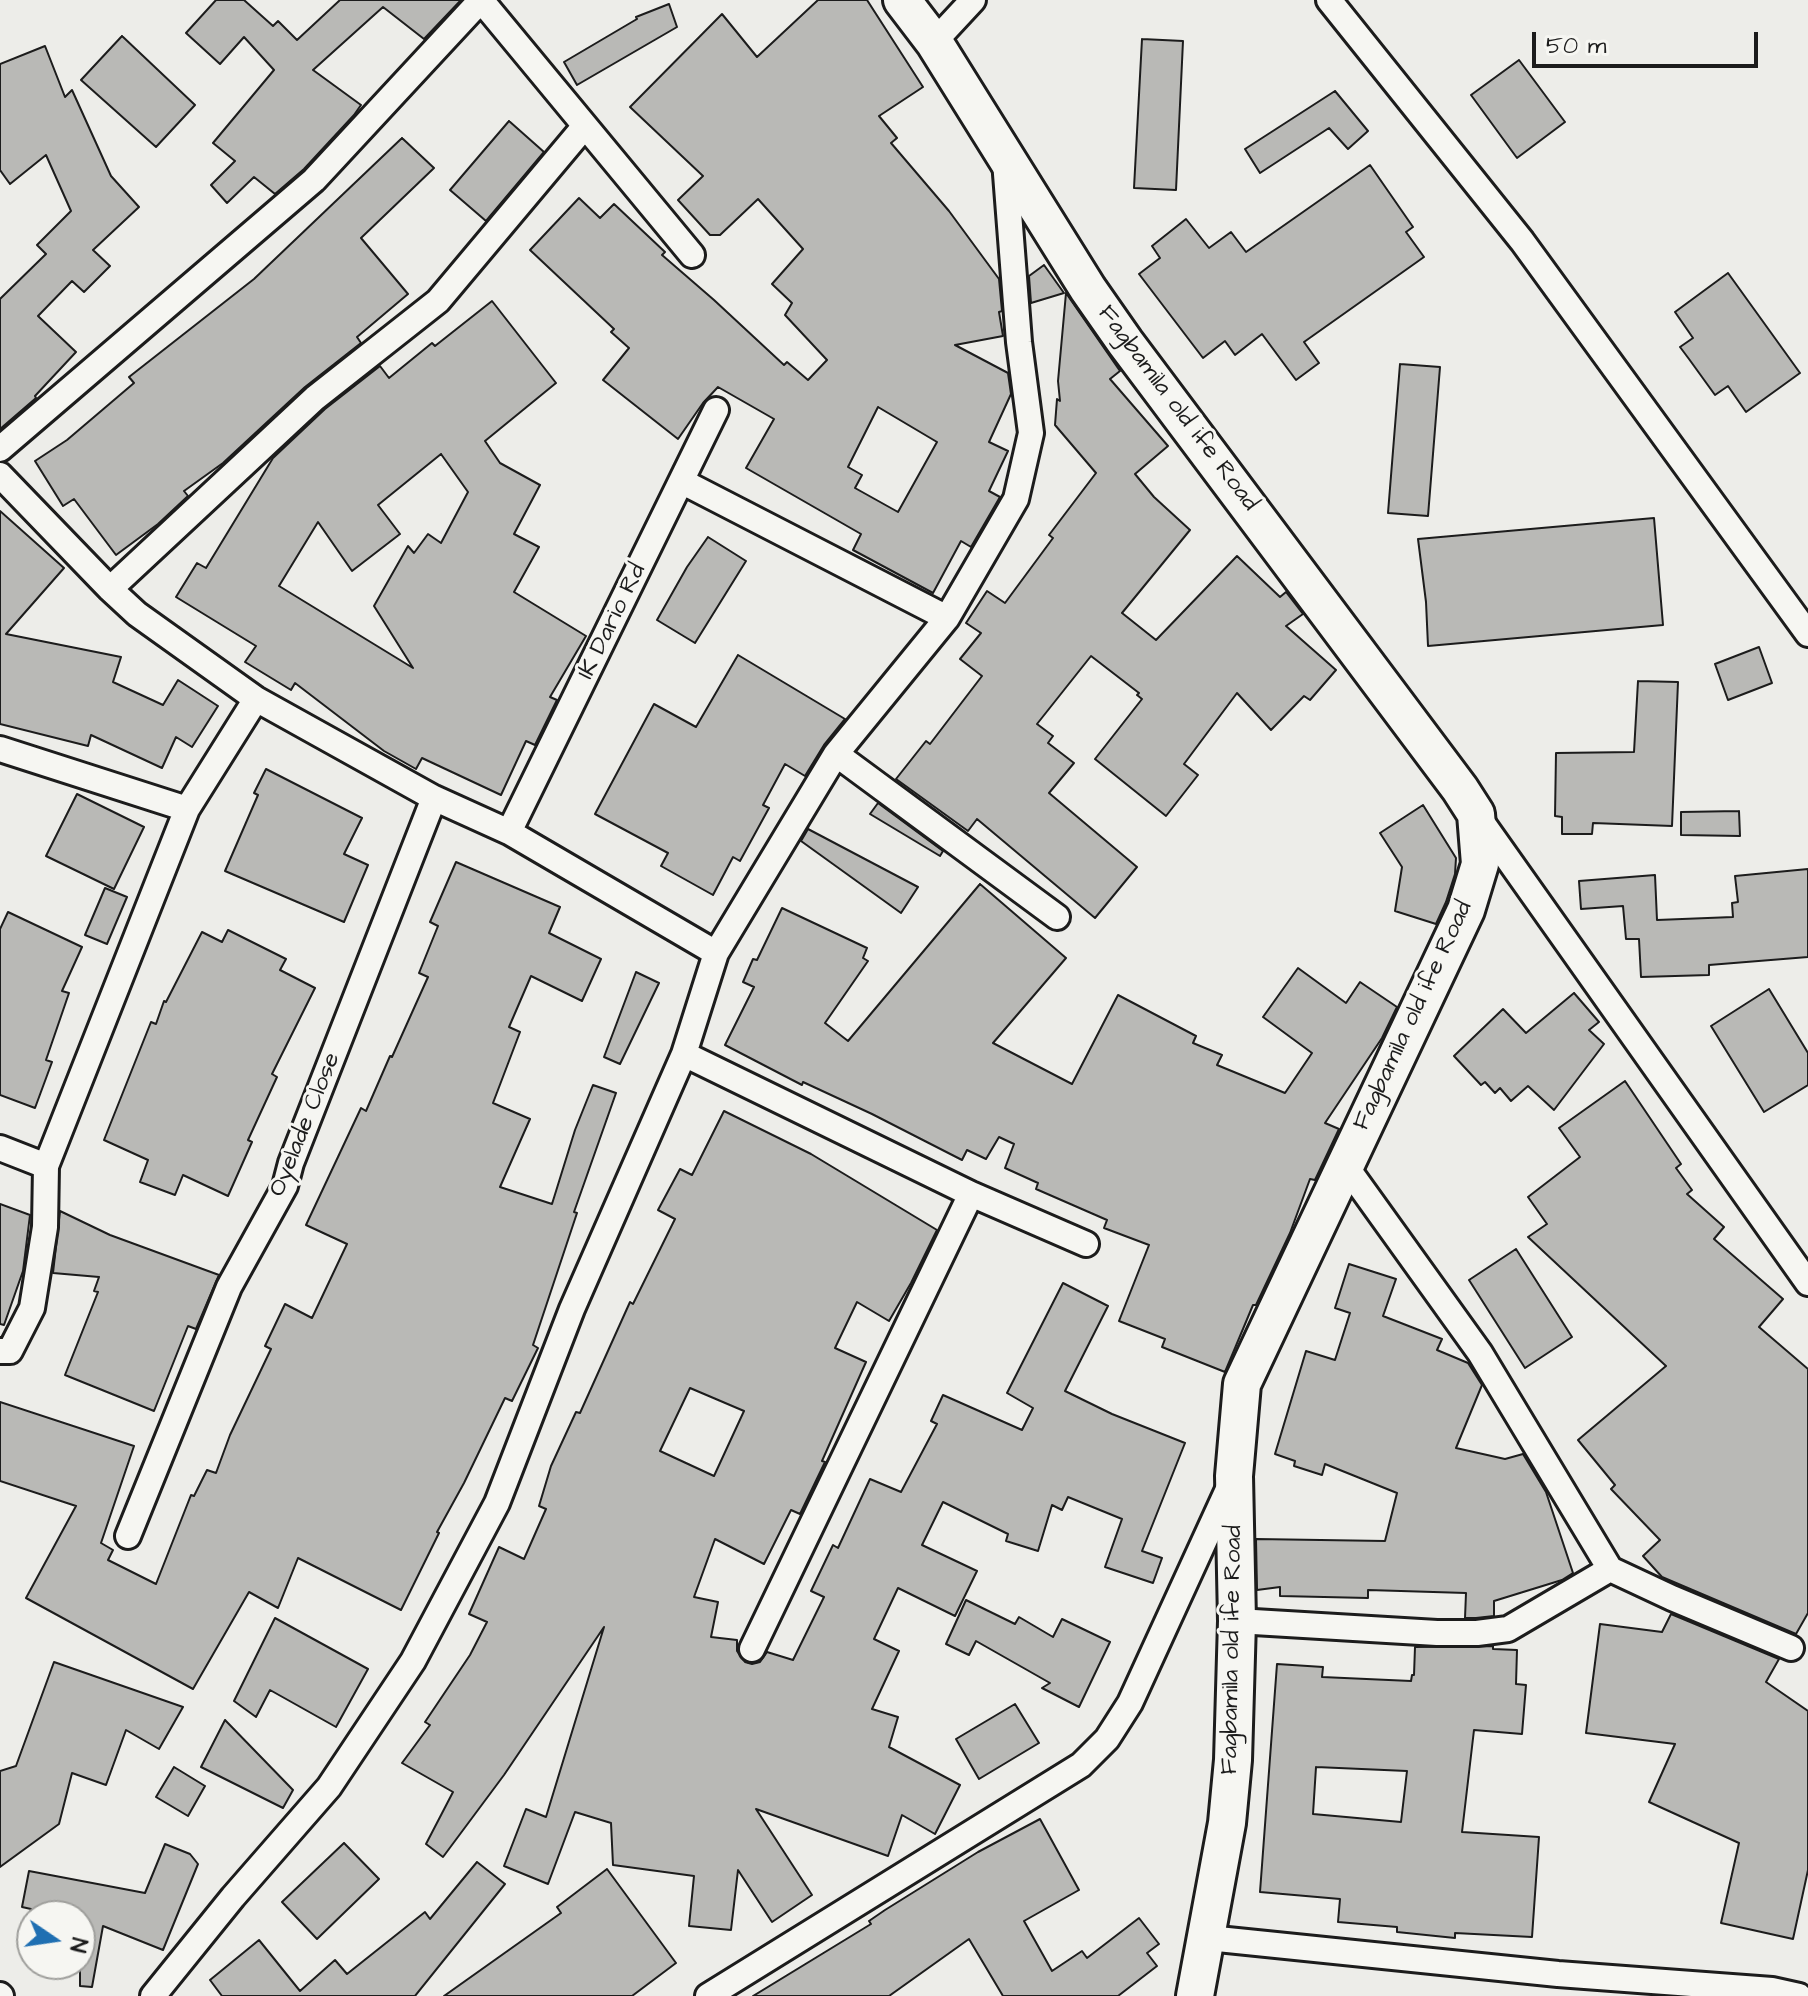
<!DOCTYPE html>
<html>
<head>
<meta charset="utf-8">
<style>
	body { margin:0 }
	#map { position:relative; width:1808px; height:1996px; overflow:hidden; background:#edede9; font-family:"Architects Daughter",sans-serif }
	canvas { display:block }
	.north { position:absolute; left:16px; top:1900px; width:80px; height:80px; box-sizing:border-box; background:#f6f6f2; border:2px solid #9f9f9c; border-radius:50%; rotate:103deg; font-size:22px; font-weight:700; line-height:32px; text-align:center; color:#1c1c1c }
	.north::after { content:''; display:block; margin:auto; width:28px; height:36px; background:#1f6fb2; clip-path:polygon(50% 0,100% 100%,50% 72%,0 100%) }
	.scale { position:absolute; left:1532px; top:32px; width:226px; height:36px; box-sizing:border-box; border:4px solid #1c1c1c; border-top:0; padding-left:10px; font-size:24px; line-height:28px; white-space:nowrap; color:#1c1c1c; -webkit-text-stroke:6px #f6f6f2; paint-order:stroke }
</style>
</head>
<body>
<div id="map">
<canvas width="1808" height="1996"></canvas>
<div class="north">N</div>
<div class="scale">50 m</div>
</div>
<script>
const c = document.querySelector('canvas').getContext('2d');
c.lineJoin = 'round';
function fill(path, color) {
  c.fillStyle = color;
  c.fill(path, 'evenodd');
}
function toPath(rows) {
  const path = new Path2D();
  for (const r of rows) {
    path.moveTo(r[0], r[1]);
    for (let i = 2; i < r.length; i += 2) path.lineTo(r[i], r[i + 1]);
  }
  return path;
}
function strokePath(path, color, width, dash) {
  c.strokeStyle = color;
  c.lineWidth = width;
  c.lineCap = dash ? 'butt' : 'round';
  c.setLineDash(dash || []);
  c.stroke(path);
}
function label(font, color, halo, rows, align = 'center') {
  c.font = font + ' "Architects Daughter",sans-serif';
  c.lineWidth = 6;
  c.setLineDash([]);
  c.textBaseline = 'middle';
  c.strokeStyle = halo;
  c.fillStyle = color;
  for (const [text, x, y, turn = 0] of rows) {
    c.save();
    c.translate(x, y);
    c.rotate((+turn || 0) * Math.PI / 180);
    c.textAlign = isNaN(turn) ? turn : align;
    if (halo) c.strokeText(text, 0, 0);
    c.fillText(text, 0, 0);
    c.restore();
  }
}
const building = toPath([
	[216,0,244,0,273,26,278,21,297,40,340,0,461,0,424,39,383,7,313,70,361,105,354,115,304,169,275,194,254,177,227,203,211,185,235,161,213,143,274,70,244,37,220,64,186,33,216,0],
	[818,0,867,0,923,87,879,116,897,138,891,143,949,211,999,279,1002,311,999,312,1003,336,955,345,1008,373,1011,394,989,442,1008,451,989,491,1000,497,971,547,961,541,933,593,853,550,861,534,746,468,774,419,718,387,703,403,678,439,603,380,629,348,611,332,614,329,530,250,579,198,600,218,614,204,665,252,662,255,714,300,784,365,787,362,808,380,827,360,785,315,792,303,772,284,803,249,758,199,720,235,710,235,678,200,703,176,630,107,722,14,757,57,818,0],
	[878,407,937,442,898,512,855,488,862,475,848,467,878,407],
	[669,4,677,27,577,85,564,62,637,19,636,17,669,4],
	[122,36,195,105,156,147,81,80,122,36],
	[1142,39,1183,41,1176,190,1134,188,1142,39],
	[45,46,65,97,72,90,111,176,139,207,93,250,110,266,84,292,72,281,38,316,76,352,35,396,36,398,0,429,0,299,46,254,37,245,71,211,46,155,10,184,0,170,0,64,45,46],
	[1519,60,1565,122,1517,158,1471,95,1519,60],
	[1335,91,1368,131,1348,149,1329,128,1260,173,1245,149,1335,91],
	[509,121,544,152,486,221,450,190,509,121],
	[402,138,434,168,361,238,408,294,357,337,361,343,305,387,223,463,184,491,188,496,158,524,116,555,74,499,63,506,35,461,67,440,134,383,129,377,254,279,402,138],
	[1370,165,1413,227,1406,232,1424,257,1304,342,1319,363,1296,380,1262,334,1235,355,1225,341,1203,358,1139,274,1160,258,1152,246,1186,219,1209,248,1231,232,1246,252,1370,165],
	[1044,265,1064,293,1031,303,1029,276,1044,265],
	[1728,273,1800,373,1746,412,1728,386,1715,395,1689,359,1680,347,1693,338,1675,312,1728,273],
	[1066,293,1120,371,1110,379,1168,446,1135,474,1154,497,1190,530,1122,613,1156,640,1237,556,1280,597,1286,592,1303,614,1286,626,1336,670,1310,700,1304,696,1271,730,1237,693,1184,764,1198,775,1166,816,1095,759,1142,699,1137,695,1139,693,1091,656,1037,724,1053,736,1048,743,1074,763,1049,793,1137,867,1095,918,977,819,968,831,896,779,926,741,930,744,982,676,960,659,981,633,966,623,987,591,1005,603,1053,538,1049,535,1096,473,1055,425,1057,399,1060,401,1058,381,1066,293],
	[492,301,556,383,485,441,500,463,540,485,514,534,539,547,514,592,586,636,550,697,557,700,535,745,526,741,501,795,422,758,416,769,384,751,295,683,291,690,245,662,256,646,176,597,197,563,206,568,273,458,325,409,380,366,389,378,432,343,435,346,492,301],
	[441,454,468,492,441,543,428,534,414,553,408,546,374,606,413,668,279,586,318,522,352,571,400,534,378,505,441,454],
	[1400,364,1440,367,1428,516,1388,513,1400,364],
	[0,511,64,568,6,634,121,657,113,682,163,705,178,680,218,706,192,747,176,737,162,768,91,735,88,746,0,724,0,511],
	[1654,518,1663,625,1428,646,1426,602,1418,539,1654,518],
	[708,537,746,561,695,643,657,620,687,567,708,537],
	[1759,647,1772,683,1728,700,1715,664,1759,647],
	[738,655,845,719,824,745,805,776,785,764,763,805,769,808,740,861,733,857,713,895,661,866,668,853,595,814,654,704,696,727,738,655],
	[1638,681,1678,682,1672,826,1593,823,1592,834,1562,834,1562,817,1555,816,1556,753,1634,752,1638,681],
	[266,769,362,818,344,854,368,865,344,922,225,871,258,795,254,793,266,769],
	[77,794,144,827,114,889,46,856,77,794],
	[878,803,943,851,940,856,870,814,878,803],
	[1423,805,1456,858,1455,874,1446,902,1436,924,1395,911,1402,867,1380,833,1423,805],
	[1739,811,1740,836,1681,835,1681,812,1739,811],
	[808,829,918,887,901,913,801,841,808,829],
	[456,862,560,907,549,933,601,959,582,1001,531,976,509,1027,520,1032,493,1103,530,1119,500,1187,552,1204,575,1130,593,1085,616,1093,574,1212,577,1213,533,1345,538,1348,512,1401,505,1398,464,1483,437,1532,439,1533,401,1610,298,1558,278,1608,249,1592,193,1689,26,1598,76,1506,0,1481,0,1402,134,1446,101,1543,113,1550,108,1560,156,1584,191,1495,194,1496,207,1470,216,1473,230,1435,271,1349,265,1346,285,1304,312,1318,347,1244,306,1225,361,1108,366,1111,390,1056,392,1057,428,977,419,973,438,926,430,922,456,862],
	[1808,869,1808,957,1709,965,1709,975,1641,977,1639,939,1626,939,1623,906,1581,909,1579,881,1655,875,1657,920,1733,917,1732,903,1738,902,1735,876,1808,869],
	[980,884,1066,958,993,1043,1072,1084,1118,995,1196,1036,1193,1043,1222,1055,1217,1065,1285,1093,1312,1053,1263,1017,1298,968,1346,1003,1360,982,1397,1007,1382,1038,1325,1123,1339,1129,1315,1180,1310,1179,1290,1233,1256,1305,1253,1305,1225,1372,1162,1347,1165,1339,1119,1321,1149,1245,1104,1228,1107,1220,1036,1189,1038,1183,1005,1168,1014,1144,999,1137,986,1159,967,1150,962,1160,872,1114,803,1082,802,1085,725,1045,754,987,743,982,753,959,757,960,782,908,867,948,863,958,868,961,825,1023,848,1041,980,884],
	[105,888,127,897,107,944,85,935,105,888],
	[8,912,82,947,62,991,69,993,46,1060,52,1062,35,1108,0,1095,0,929,8,912],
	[228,930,286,959,280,970,315,988,272,1074,277,1077,248,1140,252,1142,228,1196,183,1175,175,1195,140,1182,148,1160,104,1140,151,1022,156,1024,164,1001,166,1002,202,932,222,942,228,930],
	[636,972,659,983,620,1064,604,1057,636,972],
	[1769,989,1808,1053,1808,1085,1764,1112,1711,1026,1769,989],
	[1574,993,1599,1022,1589,1030,1604,1044,1554,1110,1528,1086,1511,1101,1500,1088,1495,1093,1485,1082,1481,1085,1454,1056,1503,1009,1526,1033,1574,993],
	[1625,1081,1681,1164,1676,1168,1692,1190,1687,1194,1724,1227,1714,1239,1783,1299,1759,1327,1808,1369,1808,1613,1796,1634,1662,1577,1643,1556,1660,1540,1611,1489,1615,1485,1578,1440,1666,1366,1528,1237,1547,1224,1528,1197,1580,1157,1559,1128,1625,1081],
	[724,1111,811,1154,937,1230,911,1283,889,1321,857,1302,835,1348,866,1362,822,1461,825,1462,800,1514,791,1510,764,1564,715,1539,694,1597,718,1602,711,1637,737,1640,737,1651,745,1662,752,1664,760,1662,767,1652,793,1660,824,1597,811,1591,833,1545,838,1548,870,1479,901,1492,937,1424,931,1421,943,1395,1022,1430,1033,1408,1007,1393,1063,1283,1108,1306,1065,1391,1112,1414,1185,1443,1142,1551,1162,1558,1153,1583,1105,1567,1122,1519,1068,1497,1062,1510,1052,1505,1038,1551,1006,1541,1008,1534,943,1502,922,1545,977,1571,955,1616,898,1588,874,1639,899,1651,872,1709,898,1717,889,1747,960,1785,935,1834,902,1815,888,1856,756,1809,812,1895,772,1922,738,1870,731,1930,689,1926,694,1876,613,1865,611,1823,575,1812,548,1884,504,1866,526,1809,546,1817,604,1627,504,1775,443,1857,426,1844,453,1792,402,1763,430,1725,425,1722,470,1655,487,1622,469,1614,499,1547,524,1559,546,1509,539,1506,551,1466,576,1412,580,1413,630,1302,633,1304,675,1219,658,1210,680,1169,692,1175,724,1111],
	[690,1388,744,1411,714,1476,660,1451,690,1388],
	[0,1204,30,1215,23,1271,4,1325,0,1324,0,1204],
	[60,1211,110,1235,219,1275,196,1329,188,1326,154,1411,65,1375,98,1292,94,1291,99,1277,53,1273,60,1211],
	[1516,1249,1572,1337,1525,1368,1469,1280,1516,1249],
	[1349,1264,1396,1279,1383,1316,1442,1339,1437,1350,1468,1363,1482,1385,1456,1448,1505,1459,1523,1454,1546,1492,1573,1573,1562,1580,1494,1601,1494,1616,1476,1618,1465,1618,1466,1593,1368,1590,1368,1598,1280,1596,1280,1587,1257,1590,1256,1539,1385,1541,1397,1493,1325,1464,1322,1475,1294,1466,1295,1461,1275,1454,1306,1351,1335,1360,1350,1313,1335,1308,1349,1264],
	[966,1600,1015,1624,1019,1617,1053,1637,1062,1619,1110,1642,1079,1707,1042,1688,1050,1683,976,1641,969,1655,946,1644,966,1600],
	[1671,1614,1779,1659,1766,1682,1808,1711,1808,1870,1793,1939,1721,1923,1739,1843,1649,1802,1675,1744,1586,1733,1600,1624,1662,1632,1671,1614],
	[275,1618,368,1669,336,1727,270,1690,256,1717,234,1701,275,1618],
	[1493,1646,1493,1649,1517,1650,1516,1684,1526,1685,1522,1734,1474,1730,1462,1832,1539,1837,1532,1937,1455,1933,1455,1938,1397,1932,1397,1927,1338,1922,1340,1899,1260,1892,1277,1664,1323,1667,1322,1677,1411,1681,1412,1675,1414,1675,1415,1647,1493,1646],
	[1316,1767,1407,1771,1401,1822,1313,1814,1316,1767],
	[54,1662,183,1707,159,1749,126,1730,106,1785,72,1773,59,1824,0,1867,0,1771,16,1766,54,1662],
	[1015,1704,1039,1743,979,1779,956,1739,1015,1704],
	[225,1720,293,1790,283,1808,201,1767,225,1720],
	[174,1767,205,1786,188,1816,156,1797,174,1767],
	[1040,1819,1079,1890,1024,1921,1052,1971,1082,1951,1087,1958,1139,1918,1159,1944,1147,1953,1157,1966,1118,1996,1003,1996,969,1939,889,1996,753,1996,871,1924,869,1921,885,1910,978,1852,1040,1819],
	[344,1843,379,1879,317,1939,282,1902,344,1843],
	[165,1844,190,1854,198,1864,163,1950,103,1926,92,1987,80,1986,80,1916,30,1916,31,1909,22,1907,29,1871,145,1893,165,1844],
	[477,1862,505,1884,415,1996,222,1996,210,1980,259,1940,300,1991,335,1960,347,1974,425,1912,430,1919,477,1862],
	[607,1869,676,1963,632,1996,444,1996,561,1913,557,1907,607,1869]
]);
fill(building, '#b9b9b6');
strokePath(building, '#1c1c1c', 2);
const street = toPath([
	[481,0,692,255],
	[1329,0,1522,241,1808,634],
	[934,42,973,0],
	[0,449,314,180,481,0],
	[0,475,110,589,137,614,256,699,434,798,509,832,716,953],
	[683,482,947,618],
	[110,589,315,398,438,301,584,127],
	[0,749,187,809],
	[836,754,1057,917],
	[1479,818,1808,1283],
	[509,832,716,410],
	[684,1054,971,1194,1086,1244],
	[0,1148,46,1166],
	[1345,1165,1480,1353,1610,1569],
	[0,1351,10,1351,32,1308,45,1227,46,1166,187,809,256,699],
	[128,1536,229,1287,285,1186,291,1163,434,798],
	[1237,1621,1437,1633,1477,1633,1508,1629,1610,1569,1672,1598,1791,1648],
	[752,1649,971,1194],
	[1208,1938,1558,1974,1772,1990,1799,1996],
	[0,1995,1,1996],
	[153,1996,233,1897,329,1787,413,1661,497,1503,572,1309,684,1054,716,953,836,754,947,618,1016,499,1031,433,1019,342,1005,161],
	[708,1996,1081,1765,1107,1739,1130,1703,1230,1485]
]);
const secondary = toPath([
	[902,0,934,42,1088,289,1125,342,1460,789,1476,814,1480,864,1466,910,1242,1384,1234,1476,1237,1621,1233,1760,1227,1823,1195,1996]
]);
strokePath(street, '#1c1c1c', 30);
strokePath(secondary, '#1c1c1c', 42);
strokePath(street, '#f6f6f2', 24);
strokePath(secondary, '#f6f6f2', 36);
label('24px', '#1c1c1c', '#f6f6f2', [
	["Fagbamila old ife Road",1177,409,53],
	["IK Dario Rd",613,622,-64],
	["Fagbamila old ife Road",1414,1016,-65],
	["Oyelade Close",306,1125,-68],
	["Fagbamila old ife Road",1233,1650,-89]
]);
</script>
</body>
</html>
